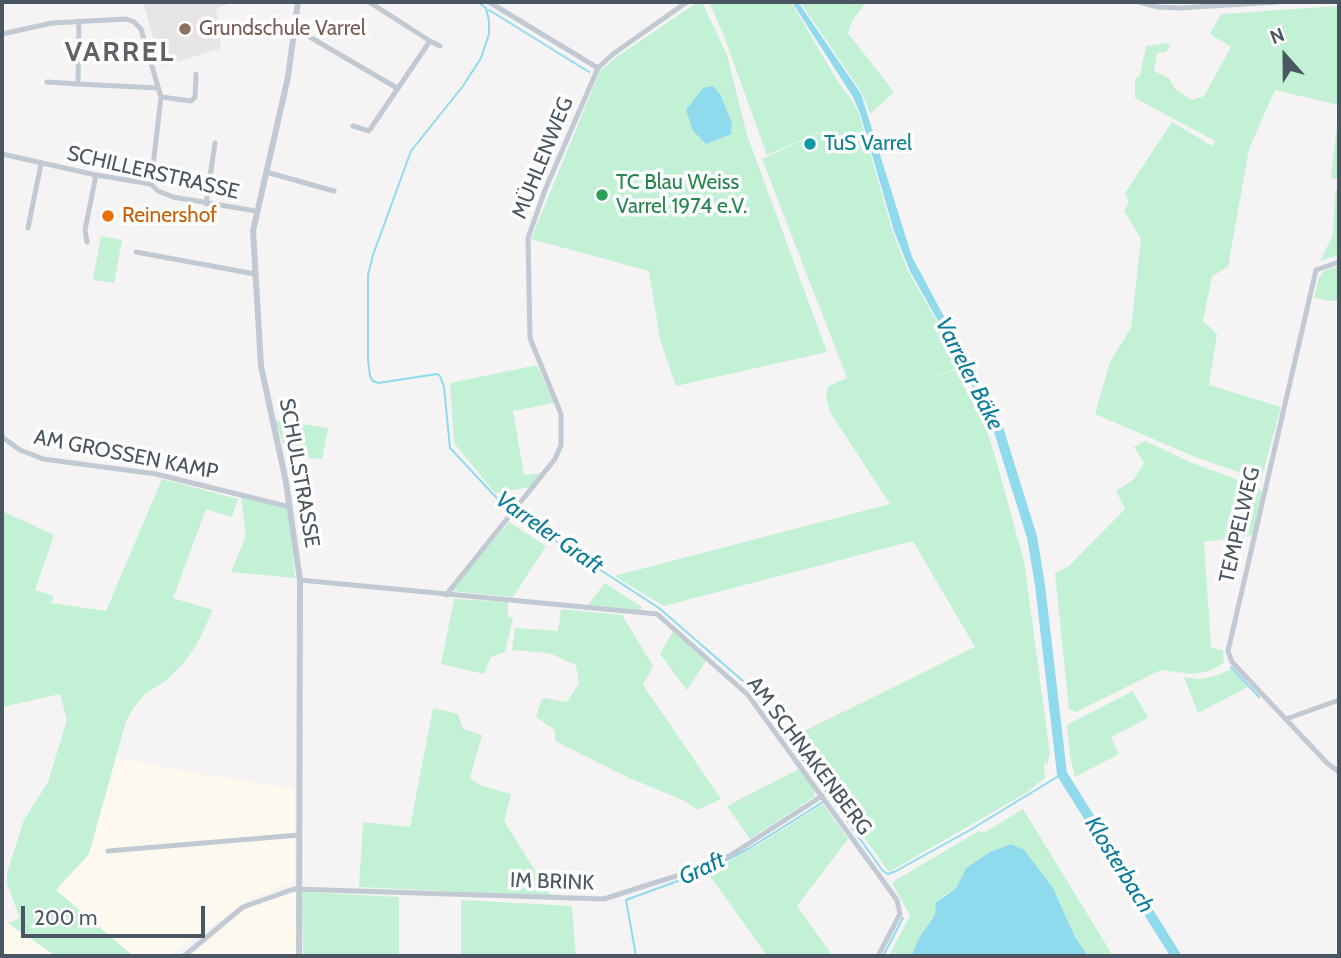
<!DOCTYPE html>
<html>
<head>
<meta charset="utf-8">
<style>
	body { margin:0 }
	#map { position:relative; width:1341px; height:958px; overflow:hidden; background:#f5f3f3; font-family:Cabin,sans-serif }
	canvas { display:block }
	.frame { position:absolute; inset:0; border:4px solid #4a5661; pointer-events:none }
	.north { position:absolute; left:1250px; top:21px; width:70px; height:70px; -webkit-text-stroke:5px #fff; paint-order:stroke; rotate:339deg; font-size:19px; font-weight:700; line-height:28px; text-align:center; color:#4a5661 }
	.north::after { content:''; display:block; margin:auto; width:24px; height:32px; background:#4a5661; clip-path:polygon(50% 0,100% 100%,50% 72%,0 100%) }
	.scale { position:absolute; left:21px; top:906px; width:184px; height:32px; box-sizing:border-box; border:4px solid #4a5661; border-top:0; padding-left:9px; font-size:21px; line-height:24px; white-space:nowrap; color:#4a5661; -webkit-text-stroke:5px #fff; paint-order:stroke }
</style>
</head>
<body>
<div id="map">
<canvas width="1341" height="958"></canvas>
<div class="frame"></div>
<div class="north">N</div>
<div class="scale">200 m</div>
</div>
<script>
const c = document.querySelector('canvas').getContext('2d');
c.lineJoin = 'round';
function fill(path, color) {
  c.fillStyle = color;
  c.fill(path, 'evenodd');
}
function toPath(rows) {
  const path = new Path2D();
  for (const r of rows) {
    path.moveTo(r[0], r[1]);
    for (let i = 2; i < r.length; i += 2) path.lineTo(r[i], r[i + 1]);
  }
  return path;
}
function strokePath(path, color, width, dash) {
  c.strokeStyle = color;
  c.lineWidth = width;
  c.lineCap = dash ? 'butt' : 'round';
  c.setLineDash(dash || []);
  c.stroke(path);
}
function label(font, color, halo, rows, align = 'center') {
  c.font = font + ' Cabin,sans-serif';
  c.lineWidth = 7;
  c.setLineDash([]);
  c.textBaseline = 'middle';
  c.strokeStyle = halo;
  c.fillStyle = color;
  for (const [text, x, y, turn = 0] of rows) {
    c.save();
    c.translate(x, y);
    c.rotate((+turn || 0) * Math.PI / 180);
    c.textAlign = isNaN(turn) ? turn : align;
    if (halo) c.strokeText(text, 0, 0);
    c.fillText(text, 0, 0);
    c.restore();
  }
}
fill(toPath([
	[116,757,205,775,294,788,294,882,261,894,241,905,169,956,133,956,56,890,89,854],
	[296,892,296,956,191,956,242,910],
	[8,923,17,931,56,956,2,956,2,926]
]), '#fdf9ef');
fill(toPath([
	[143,2,234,2,216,9,221,48,161,67]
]), '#e6e4e5');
fill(toPath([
	[698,2,702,2,727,55,747,135,827,352,676,386,660,339,649,271,531,239,600,71,615,58],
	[721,96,732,123,731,133,706,144],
	[709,2,791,2,838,82,852,100,859,113,892,230,908,271,954,351,955,369,914,382,955,370,984,423,992,446,1024,561,1050,754,1047,765,1044,762,1045,778,1026,793,889,872,792,737,975,647,913,541,664,606,614,576,890,504,830,412,826,397,828,386,847,378,762,159,838,124,767,155,724,36],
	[800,2,847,2,850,5,853,2,866,2,852,21,848,33,894,92,870,114,862,93],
	[1339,6,1339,105,1275,90,1249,149,1228,267,1212,276,1203,321,1217,334,1209,385,1281,407,1261,480,1193,456,1095,414,1110,362,1131,328,1141,239,1124,211,1129,202,1125,193,1172,122,1212,146,1215,141,1135,98,1135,79,1140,76,1146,46,1168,43,1170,45,1166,52,1157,53,1154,71,1169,78,1175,89,1192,100,1204,96,1231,47,1210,34,1221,14],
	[1339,107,1339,179,1331,178],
	[1339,184,1339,255,1320,261,1333,235,1335,193],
	[101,236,122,240,114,283,93,280],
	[1339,266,1339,300,1331,301,1314,298,1319,278,1324,271],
	[537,365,554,403,513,411,524,475,542,473,530,487,495,493,454,443,450,383],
	[275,420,328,428,322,459,287,456],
	[1145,441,1192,463,1258,487,1262,492,1253,535,1204,542,1211,647,1223,651,1224,663,1209,671,1191,674,1161,670,1076,712,1069,709,1055,573,1068,567,1125,509,1116,491,1134,479,1144,463,1134,447],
	[162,479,238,499,232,517,206,509,173,598,213,610,198,642,184,663,164,682,145,694,134,707,126,721,89,854,56,890,133,956,56,956,8,923,20,918,7,884,7,873,24,820,48,782,67,720,60,694,2,707,2,511,54,535,35,590,54,596,51,603,106,611],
	[241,497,288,509,295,578,231,572,246,536],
	[509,522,546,546,513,597,450,591],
	[605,583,642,607,641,610,588,605],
	[454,599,508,602,508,617,513,618,505,652,491,657,484,674,441,664],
	[561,609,622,615,653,666,643,685,721,799,697,810,685,801,627,777,555,741,555,730,536,717,542,698,567,702,579,683,576,665,549,653,512,650,515,628,558,631],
	[673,631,706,661,687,690,660,654],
	[1231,669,1248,687,1198,713,1184,677,1199,679,1215,676],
	[1133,691,1148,718,1111,737,1119,754,1075,777,1070,756,1067,725],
	[433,708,458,714,463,729,482,735,470,778,479,785,511,794,504,821,551,896,359,887,363,822,410,827],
	[799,769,815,790,814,797,750,839,727,806],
	[823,804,848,839,797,906,833,956,767,956,708,873,755,847],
	[1023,809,1113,956,1088,956,1075,937,1053,888,1011,844,990,852,966,868,957,887,943,896,935,915,920,936,911,956,889,956,910,915,893,885,894,881,979,831,984,833],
	[302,892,399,897,399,956,303,956],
	[461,900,572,906,576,956,461,956]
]), '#c3f1d5');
fill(toPath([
	[792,2,798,2,861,94,912,257,961,348,960,354,955,351,910,271,894,231,860,113,853,97],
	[713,86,721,96,732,123,731,134,706,144,693,131,686,110,703,88],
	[1011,844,1024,850,1053,888,1075,937,1088,956,911,956,920,936,935,915,936,903,957,887,966,868,990,852]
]), '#90daee');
strokePath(toPath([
	[478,2,486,8,489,21,489,34,481,58,463,86,411,151,373,255,368,275,368,360,370,376,373,381,378,383,437,374,440,376,444,387,450,448,509,511],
	[489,10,589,72],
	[514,514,659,608,751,688,883,871,888,874,896,871,970,830,1062,774],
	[1231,667,1259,697],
	[636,956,626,900,708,870,750,848,823,802],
	[883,956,903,918]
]), '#90daee', 2);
strokePath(toPath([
	[953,341,994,415,1032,537,1040,585,1062,774,1176,956]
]), '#90daee', 10);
strokePath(toPath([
	[489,2,598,68],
	[1139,2,1158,7,1179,8,1278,2],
	[79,21,78,84,158,88],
	[2,34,52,23,126,19,134,22,141,29,161,97],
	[308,36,397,88],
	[430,41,440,46],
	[47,82,78,84],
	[353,126,369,131,430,41,369,2],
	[2,154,96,175,151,184,158,191,173,197,256,211],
	[266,172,334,191],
	[151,184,161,97,191,101,195,97,196,74],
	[206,204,215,143],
	[28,228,41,164],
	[87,242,85,230,96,175],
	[136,252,255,274],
	[1339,262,1316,270,1228,651,1232,662,1327,763,1339,772],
	[2,437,20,450,43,459,156,474,290,507],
	[300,580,657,614,748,695,897,900,900,914,878,956],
	[446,595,555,459,561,445,561,414,530,338,528,238,545,190,598,68,613,54,687,2],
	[1286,719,1339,700],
	[108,851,299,835],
	[184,956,243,907,294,889,604,899,701,868,731,855,822,796]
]), '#c1cad2', 5);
strokePath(toPath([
	[298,2,288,77,253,231,261,366,286,482,300,580,299,956]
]), '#c1cad2', 6);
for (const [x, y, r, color] of [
	[185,29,7,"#8d6e63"],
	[810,144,7,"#0f9aa8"],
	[602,195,7,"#2e9e5b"],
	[108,216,7,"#e8710a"]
]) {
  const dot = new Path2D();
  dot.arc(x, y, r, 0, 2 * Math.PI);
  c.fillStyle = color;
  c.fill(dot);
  strokePath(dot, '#fff', 2.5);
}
label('21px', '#785e54', '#fff', [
	["Grundschule Varrel",199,29]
], 'left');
label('21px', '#0d838f', '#fff', [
	["TuS Varrel",824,144]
], 'left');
label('21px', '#4a5661', '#fff', [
	["MÜHLENWEG",543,158,-68],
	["SCHILLERSTRASSE",153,173,13],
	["AM GROSSEN KAMP",126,455,11],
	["SCHULSTRASSE",299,473,80],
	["TEMPELWEG",1240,525,-77],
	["AM SCHNAKENBERG",809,756,53],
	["IM BRINK",552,882,2]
]);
label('21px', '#27864d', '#fff', [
	["TC Blau Weiss",616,183],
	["Varrel 1974 e.V.",616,207]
], 'left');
label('21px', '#c56008', '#fff', [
	["Reinershof",122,216]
], 'left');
label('italic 23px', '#0c7c9b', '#fff', [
	["Varreler Bäke",969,374,63],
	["Varreler Graft",549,533,35],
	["Klosterbach",1119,865,58],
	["Graft",702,869,-25]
]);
c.letterSpacing = '2px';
label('bold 28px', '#5f6368', '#fff', [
	["VARREL",120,53]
]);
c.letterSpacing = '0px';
</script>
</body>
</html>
